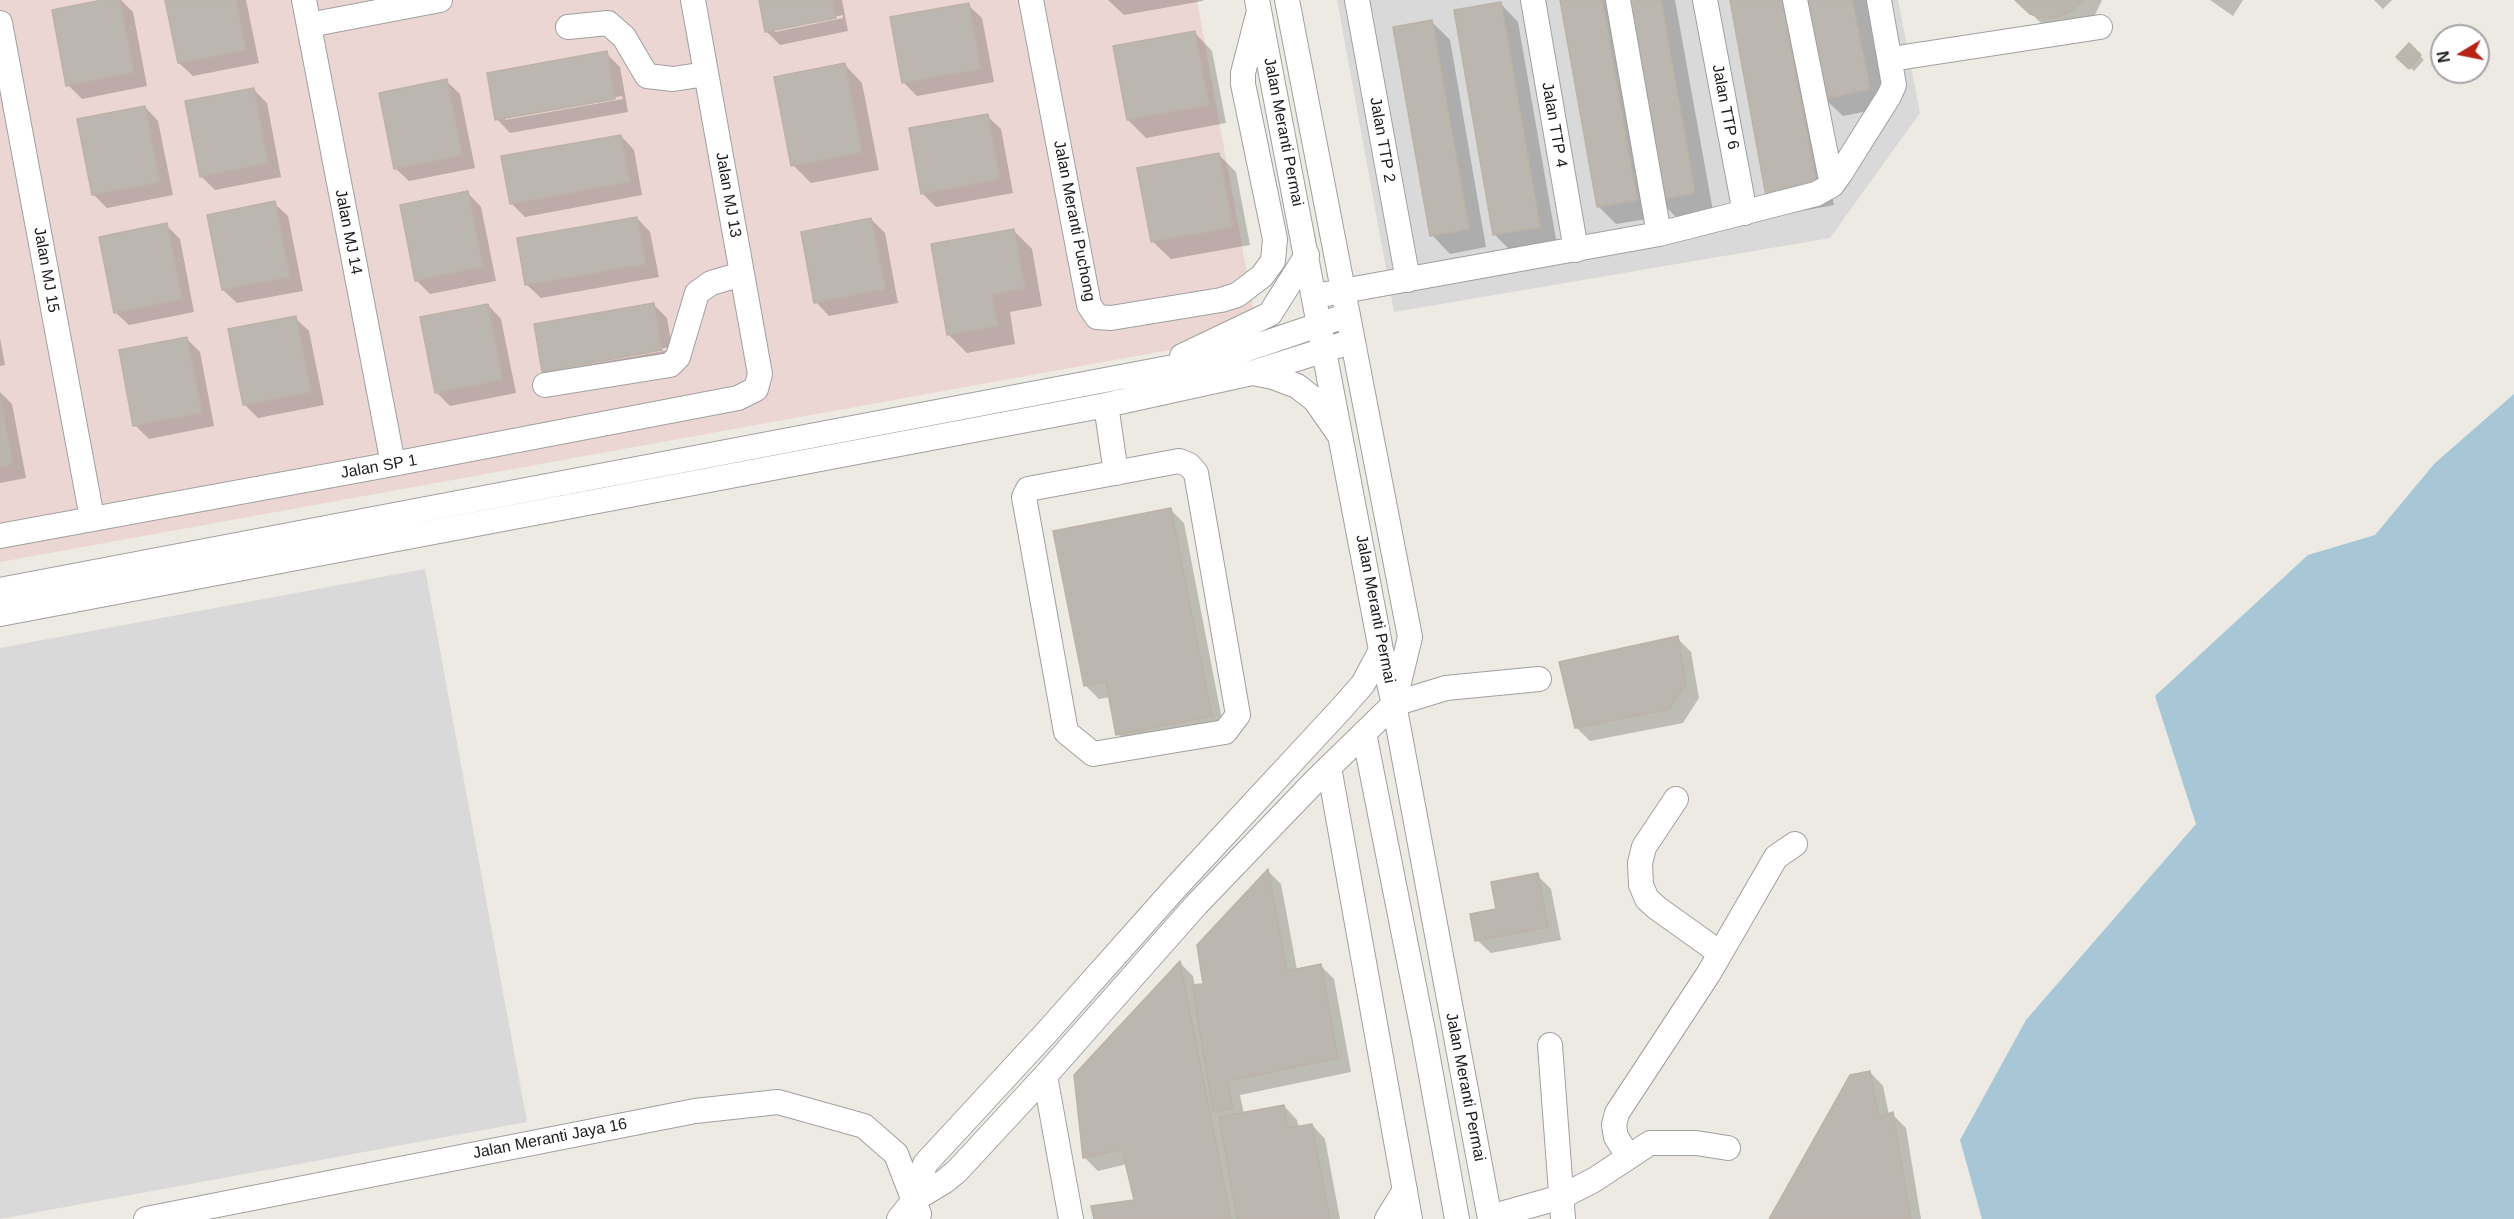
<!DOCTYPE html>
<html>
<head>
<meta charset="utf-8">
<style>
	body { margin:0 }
	#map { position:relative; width:2514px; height:1219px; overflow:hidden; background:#eceae2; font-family:Helvetica,sans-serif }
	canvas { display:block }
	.north { position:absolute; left:2430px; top:24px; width:60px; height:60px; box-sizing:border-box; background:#fff; border:2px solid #a4a4a4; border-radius:50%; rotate:260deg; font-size:16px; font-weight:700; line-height:24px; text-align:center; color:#1c1c1c }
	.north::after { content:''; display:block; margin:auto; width:21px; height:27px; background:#b42314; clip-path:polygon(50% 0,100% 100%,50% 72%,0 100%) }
</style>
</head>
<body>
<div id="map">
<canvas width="2514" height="1219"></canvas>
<div class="north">N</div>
</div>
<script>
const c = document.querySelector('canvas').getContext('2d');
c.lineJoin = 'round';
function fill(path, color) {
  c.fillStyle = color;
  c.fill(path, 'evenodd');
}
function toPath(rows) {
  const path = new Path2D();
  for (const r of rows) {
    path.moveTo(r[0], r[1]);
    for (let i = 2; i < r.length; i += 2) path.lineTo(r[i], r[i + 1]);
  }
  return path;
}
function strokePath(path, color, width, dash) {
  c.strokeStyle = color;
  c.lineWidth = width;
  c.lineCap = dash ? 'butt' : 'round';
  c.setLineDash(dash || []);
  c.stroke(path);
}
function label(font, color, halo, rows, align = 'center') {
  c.font = font + ' Helvetica,sans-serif';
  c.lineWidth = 6;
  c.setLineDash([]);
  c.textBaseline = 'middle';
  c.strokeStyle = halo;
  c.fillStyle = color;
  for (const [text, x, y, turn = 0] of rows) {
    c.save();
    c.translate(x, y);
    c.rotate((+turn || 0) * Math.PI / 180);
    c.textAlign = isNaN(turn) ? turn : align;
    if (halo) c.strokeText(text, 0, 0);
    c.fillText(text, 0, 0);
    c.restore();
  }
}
fill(toPath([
	[1337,0,1898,0,1920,113,1830,238,1394,312],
	[425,569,527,1122,0,1219,0,648]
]), '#dad9d9');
fill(toPath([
	[0,0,1197,0,1258,334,0,562]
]), '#ecd6d3');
fill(toPath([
	[2514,394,2514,1219,1982,1219,1960,1140,2026,1020,2196,824,2155,696,2308,555,2375,535,2435,463]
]), '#a7c7d6');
fill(toPath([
	[110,0,121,0,133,12,147,86,82,99,68,85],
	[167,0,246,0,259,63,193,76,179,63],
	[760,0,842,0,848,31,780,45,766,31],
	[843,15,843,18,775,32,775,28],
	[1108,0,1203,0,1203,1,1124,15],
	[1562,0,1608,0,1654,218,1616,224,1598,206],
	[1622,0,1675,0,1713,211,1677,218,1658,199],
	[1731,0,1796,0,1834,205,1786,214],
	[1805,0,1866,0,1888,107,1843,116,1824,98],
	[2017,0,2102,0,2094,17,2045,27],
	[2210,0,2243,0,2233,16],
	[2374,0,2392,0,2383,9],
	[1500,3,1518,22,1557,245,1512,252,1494,234],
	[968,5,982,18,994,82,917,96,903,82],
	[1432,22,1450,40,1486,247,1450,254,1432,235],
	[1194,32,1212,51,1226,123,1146,138,1128,120],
	[2409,45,2424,60,2414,71,2398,57],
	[606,53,620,67,628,112,510,133,497,119],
	[622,96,623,99,505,120,505,117],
	[844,64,862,83,879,170,811,183,793,165],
	[446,81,460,94,475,168,409,181,395,168],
	[253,89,267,103,281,177,215,190,201,176],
	[145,107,158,121,173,195,107,208,93,194],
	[987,116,1001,129,1013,193,936,207,922,193],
	[621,136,634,150,642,195,525,217,511,203],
	[1218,154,1236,172,1250,245,1171,259,1152,241],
	[468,193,481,207,496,281,430,294,416,280],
	[274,203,288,216,303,291,237,303,223,290],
	[637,218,650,232,659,277,541,298,527,285,519,239],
	[871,219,885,233,898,303,829,316,816,302],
	[166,225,180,239,194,312,129,325,115,312],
	[1013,230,1032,249,1042,306,1010,312,1015,344,967,353,948,334],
	[488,305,501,319,516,393,450,406,436,392],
	[654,305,667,318,675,364,558,385,544,371],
	[670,347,670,350,552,371,552,368],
	[295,318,309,331,324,405,258,418,244,404],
	[0,338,5,365,0,366],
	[186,338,200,352,214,426,149,439,135,425],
	[0,392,12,404,26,478,0,483],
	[1171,510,1184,523,1224,730,1131,748,1118,734,1110,697,1099,699,1085,685],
	[1677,638,1691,652,1699,698,1683,723,1590,741,1576,727],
	[1268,871,1281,884,1297,970,1320,965,1334,979,1351,1072,1240,1095,1244,1114,1284,1106,1297,1120,1299,1128,1312,1125,1325,1139,1340,1219,1095,1219,1136,1201,1127,1164,1098,1171,1084,1157,1180,963,1193,976,1195,987,1205,985],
	[1537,875,1551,889,1561,940,1491,953,1477,940,1497,910],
	[1870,1072,1883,1086,1889,1115,1892,1114,1906,1128,1921,1219,1771,1219]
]), '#0003');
const building = toPath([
	[102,0,120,0,134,72,66,86,52,10,102,0],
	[165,0,236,0,246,50,178,63,165,0],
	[759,0,832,0,836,18,765,32,759,0],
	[1560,0,1602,0,1637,200,1597,207,1560,0],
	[1621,0,1661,0,1695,193,1657,200,1621,0],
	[1730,0,1782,0,1817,187,1766,196,1730,0],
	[1803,0,1852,0,1870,89,1823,99,1803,0],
	[2015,0,2083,0,2070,12,2057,17,2043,18,2030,14,2015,0],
	[1501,2,1540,227,1493,235,1454,10,1501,2],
	[969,3,981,69,902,83,890,17,969,3],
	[1432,20,1469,229,1430,236,1393,27,1432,20],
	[1195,31,1209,105,1127,120,1113,46,1195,31],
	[2409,43,2421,55,2409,69,2396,57,2409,43],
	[607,51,615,99,495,120,487,73,607,51],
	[845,63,862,152,791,166,774,77,845,63],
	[447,79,462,155,394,169,379,93,447,79],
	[254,88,268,163,200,177,185,101,254,88],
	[145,106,160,182,92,195,77,119,145,106],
	[988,114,1000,179,921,194,909,128,988,114],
	[621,135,630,182,510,204,501,156,621,135],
	[1219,153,1233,227,1151,242,1137,168,1219,153],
	[468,191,483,267,415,281,400,205,468,191],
	[275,201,290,277,222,290,207,215,275,201],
	[637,217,646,264,525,285,517,238,637,217],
	[871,218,886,289,814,303,801,232,871,218],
	[167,223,182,299,114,313,99,237,167,223],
	[1014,229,1025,288,992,295,998,326,947,335,931,244,1014,229],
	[654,303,662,350,542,372,534,324,654,303],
	[488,304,503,380,435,393,420,317,488,304],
	[296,316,311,392,243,405,228,329,296,316],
	[187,337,202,413,133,426,119,350,187,337],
	[0,396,13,464,0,467,0,396],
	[1171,508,1212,716,1116,735,1106,682,1084,686,1053,531,1171,508],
	[1678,636,1686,684,1669,709,1575,728,1559,662,1678,636],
	[1268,869,1287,971,1321,964,1338,1058,1228,1081,1233,1108,1213,1112,1192,985,1203,984,1197,945,1268,869],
	[1538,873,1548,927,1475,941,1470,914,1496,909,1491,882,1538,873],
	[1180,961,1231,1219,1094,1219,1091,1206,1134,1200,1122,1149,1083,1158,1074,1075,1180,961],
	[1870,1071,1879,1117,1893,1112,1911,1219,1769,1219,1850,1075,1870,1071],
	[1284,1105,1288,1128,1312,1124,1330,1219,1237,1219,1219,1117,1284,1105]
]);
fill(building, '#bcb6b0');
strokePath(building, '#bcb2a6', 1.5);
const minor = toPath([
	[304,0,393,464],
	[1031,0,1089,305,1097,317,1111,318,1221,300,1237,295,1262,276,1273,261,1275,239,1243,84,1243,73,1258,15],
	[1257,0,1381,650,1394,704,1490,1219],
	[1287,0,1410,637,1395,699],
	[1357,0,1408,280],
	[1533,0,1576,250],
	[1618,0,1659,234],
	[1705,0,1745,213],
	[1795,0,1832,185],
	[0,23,92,518],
	[309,25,440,0],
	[568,27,608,23,624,37,647,76,673,79,706,74],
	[1891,59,2100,27],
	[1315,296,1659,234,1816,194,1832,185,1840,174,1889,96,1894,85,1879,0],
	[1182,356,1270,314,1307,255],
	[1253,373,1273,377,1297,386,1315,400,1338,433],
	[545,385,670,365,678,357,697,293,711,283,742,274],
	[1106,405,1116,473],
	[1179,461,1189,465,1196,473,1238,715,1225,732,1093,754,1066,732,1024,497,1028,489,1179,461],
	[0,536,393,464,738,398,756,389,760,374,693,0],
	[0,590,1221,358,1348,315],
	[0,614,1106,405,1252,373,1353,341],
	[1364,733,1424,1036,1457,1219],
	[1329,767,1410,1219],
	[1676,799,1644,847,1640,863,1641,885,1647,899,1657,908,1720,953],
	[1550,1045,1563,1219],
	[1045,1076,1071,1219],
	[1628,1156,1616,1137,1614,1125,1617,1113,1709,973,1776,857,1795,844],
	[915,1199,925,1164,1046,1033,1176,887,1341,709,1363,684,1381,650],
	[1490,1217,1561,1197,1594,1180,1650,1143,1696,1143,1728,1148],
	[146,1219,695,1111,778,1102,864,1126,896,1154,919,1214],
	[899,1219,915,1199,945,1181,957,1171,1045,1076,1196,905,1317,779,1394,704,1446,688,1539,679],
	[1387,1219,1405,1190]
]);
strokePath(minor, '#a0a0a0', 26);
strokePath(minor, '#fff', 24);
label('16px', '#1c1c1c', '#fff', [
	["Jalan TTP 6",1725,107,79],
	["Jalan TTP 4",1554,125,80],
	["Jalan Meranti Permai",1283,132,79],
	["Jalan TTP 2",1382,140,80],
	["Jalan MJ 13",728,195,80],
	["Jalan Meranti Puchong",1074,221,79],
	["Jalan MJ 14",348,232,79],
	["Jalan MJ 15",46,270,80],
	["Jalan SP 1",379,467,-10],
	["Jalan Meranti Permai",1375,609,79],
	["Jalan Meranti Permai",1465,1087,79],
	["Jalan Meranti Jaya 16",550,1139,-11]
]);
</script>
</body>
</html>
